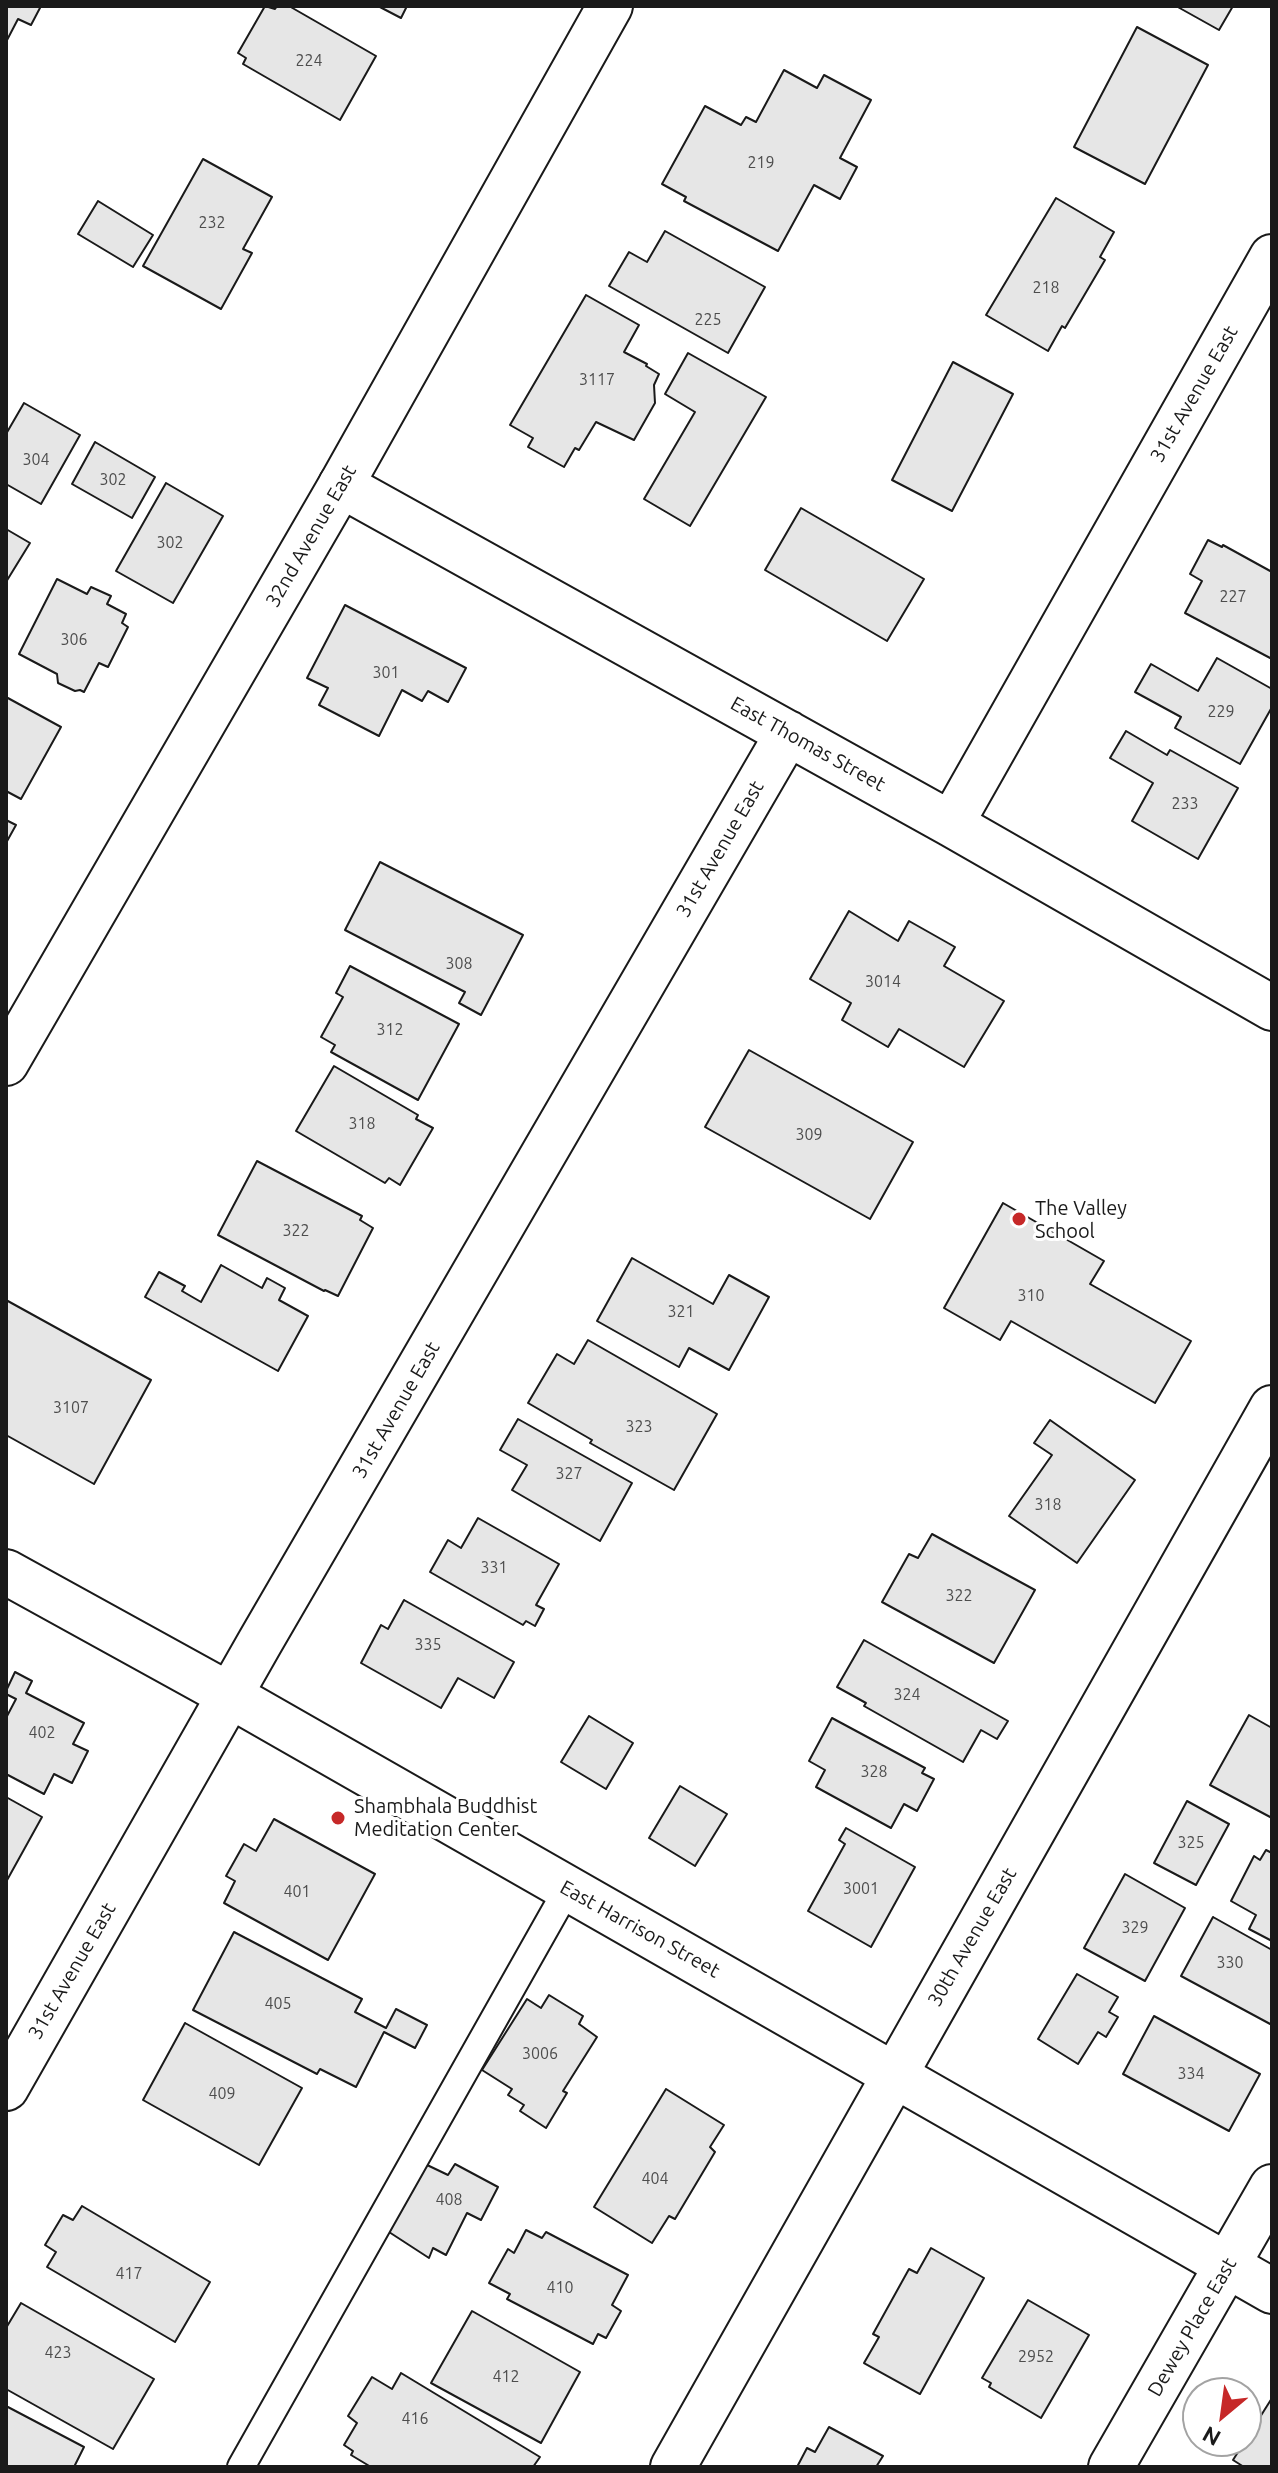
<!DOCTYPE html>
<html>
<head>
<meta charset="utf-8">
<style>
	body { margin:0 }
	#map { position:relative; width:1278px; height:2473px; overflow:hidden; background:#fff; font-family:Ubuntu,sans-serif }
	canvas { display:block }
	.frame { position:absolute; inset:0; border:8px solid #1a1a1a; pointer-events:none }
	.north { position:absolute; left:1182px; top:2377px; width:80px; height:80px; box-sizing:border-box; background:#fff; border:2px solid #a3a3a3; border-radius:50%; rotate:209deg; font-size:22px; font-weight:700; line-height:32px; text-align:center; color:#1a1a1a }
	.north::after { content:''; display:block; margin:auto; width:28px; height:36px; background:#c62828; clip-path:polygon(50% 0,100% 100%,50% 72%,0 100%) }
</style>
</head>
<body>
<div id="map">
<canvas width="1278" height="2473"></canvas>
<div class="frame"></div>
<div class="north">N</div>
</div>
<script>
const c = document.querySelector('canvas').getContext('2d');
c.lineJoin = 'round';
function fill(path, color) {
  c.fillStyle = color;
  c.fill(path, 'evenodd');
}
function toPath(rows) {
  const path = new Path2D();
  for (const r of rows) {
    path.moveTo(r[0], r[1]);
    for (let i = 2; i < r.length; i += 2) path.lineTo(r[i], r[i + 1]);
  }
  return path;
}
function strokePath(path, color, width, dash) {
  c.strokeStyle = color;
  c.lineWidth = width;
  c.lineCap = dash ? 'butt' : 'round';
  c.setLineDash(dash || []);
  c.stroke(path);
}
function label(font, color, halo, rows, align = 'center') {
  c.font = font + ' Ubuntu,sans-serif';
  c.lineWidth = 6;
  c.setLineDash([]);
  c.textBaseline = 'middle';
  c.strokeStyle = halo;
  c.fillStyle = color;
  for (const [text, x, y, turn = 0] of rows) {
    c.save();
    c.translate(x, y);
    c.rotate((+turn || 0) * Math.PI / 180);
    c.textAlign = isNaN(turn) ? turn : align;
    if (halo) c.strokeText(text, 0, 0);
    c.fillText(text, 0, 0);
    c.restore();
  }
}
const building = toPath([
	[6,6,41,6,31,25,18,19,6,42,6,6],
	[265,6,275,9,277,6,289,6,376,56,340,120,243,64,246,58,238,53,265,6],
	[378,6,407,6,401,18,378,6],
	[1176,6,1233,6,1219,30,1176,6],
	[1137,27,1208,65,1145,184,1074,147,1137,27],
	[784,70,817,88,824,75,871,100,840,158,857,167,840,199,814,185,778,251,684,201,686,197,662,184,705,106,741,125,746,117,756,122,784,70],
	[203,159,272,197,243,249,252,253,221,309,143,266,203,159],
	[1056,198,1114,232,1100,257,1105,260,1065,328,1062,326,1048,351,986,315,1056,198],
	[98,201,153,235,133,267,78,234,98,201],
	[665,231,765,287,728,353,609,286,629,252,647,262,665,231],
	[586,295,639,325,624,352,647,364,646,366,659,374,654,385,655,403,634,440,596,422,579,450,575,448,564,467,528,447,533,438,510,425,586,295],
	[688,353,766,397,690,526,644,499,695,412,665,394,688,353],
	[953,362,1013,394,952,511,892,480,953,362],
	[24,403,80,435,41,504,6,484,6,434,24,403],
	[95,442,155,477,132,518,72,484,95,442],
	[166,483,223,516,173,603,116,571,166,483],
	[801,508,924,579,887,641,765,570,801,508],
	[6,529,30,543,6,582,6,529],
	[1208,540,1222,547,1223,545,1272,572,1272,659,1185,613,1202,581,1190,574,1208,540],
	[57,579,87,594,91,587,111,596,107,604,126,614,122,623,128,627,108,667,99,663,84,692,80,690,75,691,58,683,57,674,19,654,57,579],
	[345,605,466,668,448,702,428,691,422,701,402,690,379,736,319,705,328,688,307,678,345,605],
	[1217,658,1272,689,1272,707,1240,764,1175,728,1181,717,1135,692,1151,664,1198,691,1217,658],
	[6,697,61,727,21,799,6,791,6,697],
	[1126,731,1167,755,1170,750,1238,788,1198,859,1132,821,1153,783,1110,758,1126,731],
	[6,820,16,825,6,843,6,820],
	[380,862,523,935,481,1015,459,1003,465,992,345,930,380,862],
	[849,911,898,941,909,921,955,947,944,966,1004,1001,964,1067,899,1029,888,1047,842,1020,851,1003,810,979,849,911],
	[350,966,459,1024,418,1100,331,1052,335,1045,321,1037,343,997,336,993,350,966],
	[749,1050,913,1142,870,1219,705,1127,749,1050],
	[334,1066,418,1115,416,1119,433,1128,400,1185,389,1178,385,1183,296,1131,334,1066],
	[257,1161,362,1216,360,1220,373,1228,338,1296,325,1290,324,1291,218,1235,257,1161],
	[1003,1203,1104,1261,1090,1284,1191,1341,1155,1403,1011,1321,1000,1340,944,1308,1003,1203],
	[632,1258,713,1304,729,1275,769,1297,729,1370,689,1348,679,1367,597,1321,632,1258],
	[221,1265,262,1288,267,1278,285,1288,279,1300,308,1316,278,1371,145,1297,159,1272,185,1286,182,1291,201,1302,221,1265],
	[6,1300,151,1380,94,1484,6,1435,6,1300],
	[588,1340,717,1414,674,1490,590,1443,592,1440,528,1403,557,1354,574,1364,588,1340],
	[518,1419,632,1483,600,1541,512,1490,527,1465,500,1450,518,1419],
	[1050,1420,1135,1480,1077,1563,1009,1516,1052,1455,1034,1443,1050,1420],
	[478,1518,559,1564,536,1605,544,1609,535,1626,526,1621,523,1625,430,1572,448,1540,461,1548,478,1518],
	[932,1534,1035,1590,994,1663,882,1602,909,1554,918,1558,932,1534],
	[404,1600,514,1662,494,1698,458,1678,441,1708,361,1663,381,1625,388,1629,404,1600],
	[864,1640,1008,1721,997,1739,981,1730,963,1762,864,1706,866,1703,837,1687,864,1640],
	[15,1672,32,1681,26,1693,84,1723,73,1744,88,1751,72,1783,54,1774,44,1794,6,1774,6,1718,16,1699,6,1694,6,1691,15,1672],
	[1249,1715,1272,1728,1272,1818,1210,1785,1249,1715],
	[589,1716,633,1743,606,1789,561,1762,589,1716],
	[832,1718,925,1768,922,1773,934,1779,917,1811,904,1804,891,1828,816,1787,825,1770,809,1761,832,1718],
	[680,1786,727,1814,695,1866,649,1838,680,1786],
	[6,1797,42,1817,6,1882,6,1797],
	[1187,1801,1229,1824,1196,1885,1154,1863,1187,1801],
	[274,1819,375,1874,328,1960,224,1903,235,1881,226,1876,244,1844,256,1851,274,1819],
	[846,1828,915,1867,871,1947,808,1911,845,1844,839,1840,846,1828],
	[1266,1850,1272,1853,1272,1941,1249,1929,1256,1915,1231,1901,1254,1856,1260,1860,1266,1850],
	[1125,1874,1185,1908,1145,1981,1084,1948,1125,1874],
	[1213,1917,1272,1950,1272,2025,1181,1976,1213,1917],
	[234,1932,362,1999,355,2012,386,2028,396,2009,427,2025,415,2048,384,2032,356,2087,320,2069,317,2074,193,2010,234,1932],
	[1077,1974,1118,1997,1109,2012,1118,2017,1106,2037,1098,2032,1078,2064,1038,2039,1077,1974],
	[549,1995,583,2016,579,2024,597,2037,563,2091,567,2093,546,2128,520,2111,524,2105,508,2095,512,2089,482,2070,527,1999,541,2008,549,1995],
	[1154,2016,1260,2074,1229,2131,1123,2074,1154,2016],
	[185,2023,302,2088,259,2165,143,2100,185,2023],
	[666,2089,724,2125,710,2147,715,2152,675,2219,669,2216,652,2243,594,2207,666,2089],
	[425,2164,448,2175,455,2164,498,2187,481,2220,467,2213,446,2255,433,2248,429,2258,389,2232,425,2164],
	[82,2206,210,2282,175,2342,47,2267,56,2252,45,2245,63,2215,73,2220,82,2206],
	[526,2230,542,2238,546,2232,628,2275,612,2305,621,2311,606,2338,598,2334,593,2344,507,2299,510,2294,489,2283,508,2249,514,2253,526,2230],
	[931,2248,984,2278,920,2394,864,2363,879,2337,873,2334,909,2269,917,2273,931,2248],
	[1028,2300,1089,2335,1041,2418,989,2387,991,2383,982,2378,1028,2300],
	[21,2303,154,2379,113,2449,6,2389,6,2328,21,2303],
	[472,2311,580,2372,541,2443,431,2383,472,2311],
	[401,2373,540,2457,533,2467,371,2467,351,2455,353,2451,344,2445,357,2423,348,2416,372,2377,392,2389,401,2373],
	[1272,2398,1272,2467,1244,2467,1233,2460,1272,2398],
	[6,2406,84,2447,74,2467,6,2467,6,2406],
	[829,2427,883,2456,876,2467,797,2467,807,2448,815,2452,829,2427]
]);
fill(building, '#e6e6e6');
strokePath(building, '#1a1a1a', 2);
const service = toPath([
	[241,2467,568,1888]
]);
const minor = toPath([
	[341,485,951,824,1272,1008],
	[951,824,1272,257],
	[6,1572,231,1696,1272,2291],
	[6,2088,260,1642,788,733],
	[673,2467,1272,1408],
	[1111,2467,1272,2187]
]);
const tertiary = toPath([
	[6,1063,341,485,610,6]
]);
strokePath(service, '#1a1a1a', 30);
strokePath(minor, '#1a1a1a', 48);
strokePath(tertiary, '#1a1a1a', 48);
strokePath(service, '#fff', 26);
strokePath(minor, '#fff', 44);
strokePath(tertiary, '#fff', 44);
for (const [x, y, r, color] of [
	[1019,1219,8,"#c62828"],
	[338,1818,8,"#c62828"]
]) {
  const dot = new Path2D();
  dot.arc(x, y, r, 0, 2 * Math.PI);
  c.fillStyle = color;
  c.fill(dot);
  strokePath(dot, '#fff', 3);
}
label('16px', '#4d4d4d', null, [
	["224",309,61],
	["219",761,163],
	["232",212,223],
	["218",1046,288],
	["225",708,320],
	["3117",597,380],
	["304",36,460],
	["302",113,480],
	["302",170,543],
	["227",1233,597],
	["306",74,640],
	["301",386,673],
	["229",1221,712],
	["233",1185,804],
	["308",459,964],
	["3014",883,982],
	["312",390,1030],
	["318",362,1124],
	["309",809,1135],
	["322",296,1231],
	["310",1031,1296],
	["321",681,1312],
	["3107",71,1408],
	["323",639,1427],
	["327",569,1474],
	["318",1048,1505],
	["331",494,1568],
	["322",959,1596],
	["335",428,1645],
	["324",907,1695],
	["402",42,1733],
	["328",874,1772],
	["325",1191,1843],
	["3001",861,1889],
	["401",297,1892],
	["329",1135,1928],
	["330",1230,1963],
	["405",278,2004],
	["3006",540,2054],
	["334",1191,2074],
	["409",222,2094],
	["404",655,2179],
	["408",449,2200],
	["417",129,2274],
	["410",560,2288],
	["423",58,2353],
	["2952",1036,2357],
	["412",506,2377],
	["416",415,2419]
]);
label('20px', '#1a1a1a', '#fff', [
	["31st Avenue East",1194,394,-60],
	["32nd Avenue East",311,536,-60],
	["East Thomas Street",808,744,29],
	["31st Avenue East",720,849,-60],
	["31st Avenue East",396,1410,-60],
	["East Harrison Street",640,1929,29],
	["30th Avenue East",972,1937,-60],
	["31st Avenue East",72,1971,-60],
	["Dewey Place East",1192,2327,-60]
]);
label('20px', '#1a1a1a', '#fff', [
	["The Valley",1035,1208],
	["School",1035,1231],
	["Shambhala Buddhist",354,1806],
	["Meditation Center",354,1829]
], 'left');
</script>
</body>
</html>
